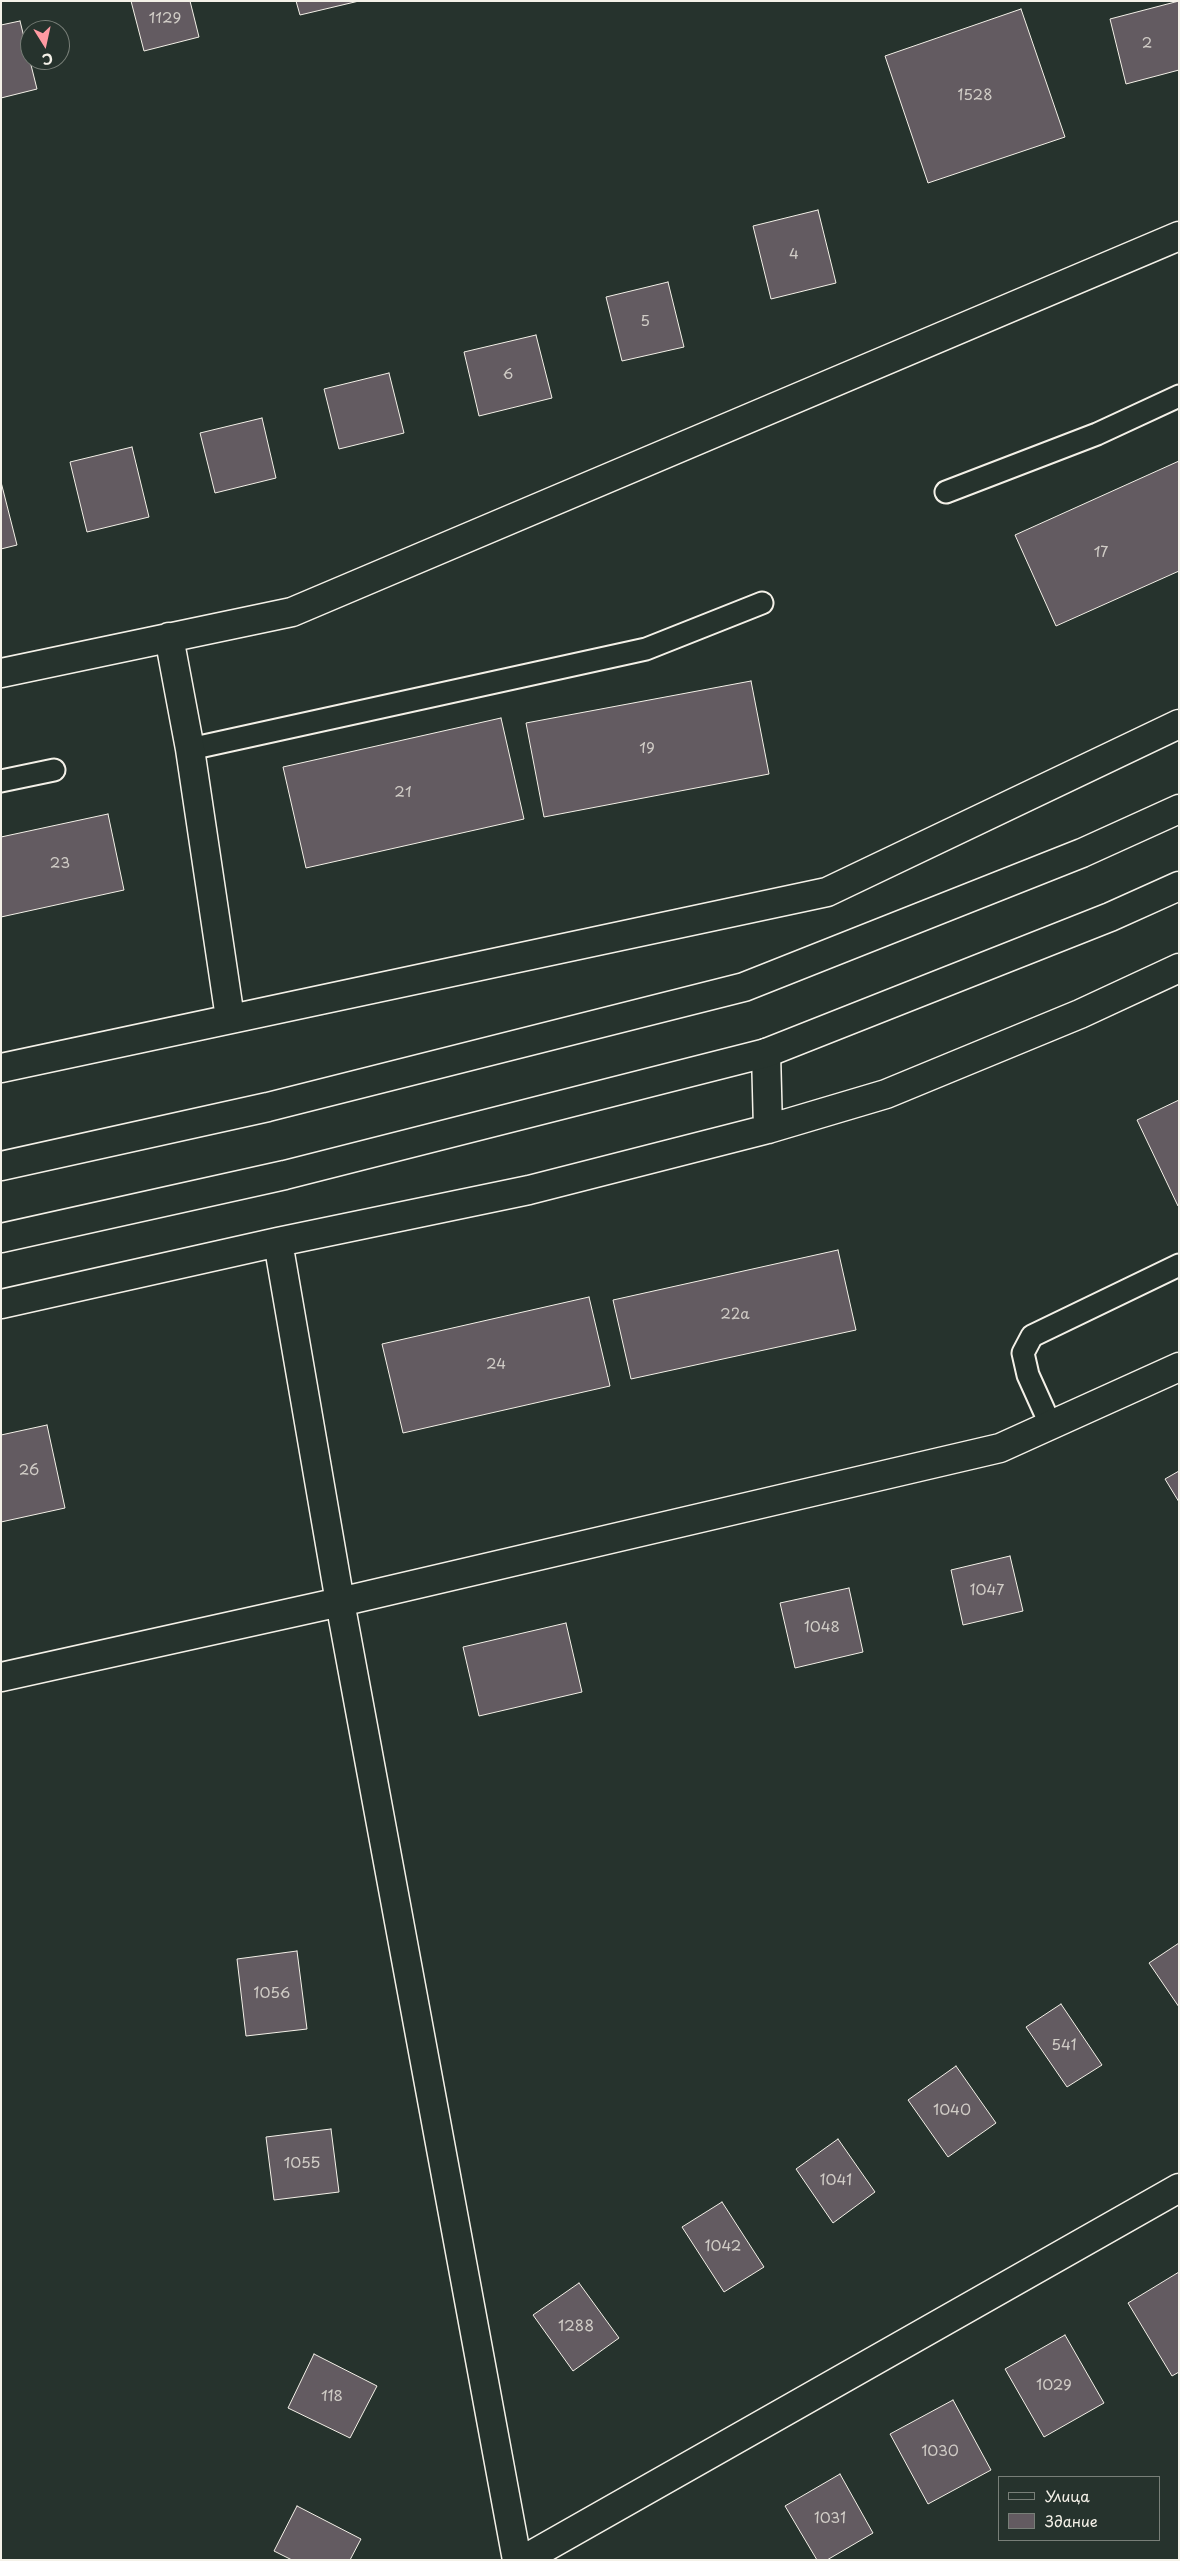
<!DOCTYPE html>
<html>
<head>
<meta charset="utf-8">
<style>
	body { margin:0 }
	#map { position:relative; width:1180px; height:2561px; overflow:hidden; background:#26332d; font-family:"Playpen Sans",sans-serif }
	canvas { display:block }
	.frame { position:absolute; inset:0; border:2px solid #f4f1e8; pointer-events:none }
	.legend { position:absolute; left:998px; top:2476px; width:162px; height:65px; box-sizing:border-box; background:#26332d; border:1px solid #787f78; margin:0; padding:6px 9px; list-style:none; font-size:15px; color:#f4f1e8 }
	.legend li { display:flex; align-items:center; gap:10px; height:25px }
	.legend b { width:25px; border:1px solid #787f78 }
	.north { position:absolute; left:20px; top:20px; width:50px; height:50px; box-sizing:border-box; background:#26332d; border:1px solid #787f78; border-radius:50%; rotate:170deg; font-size:14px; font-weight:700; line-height:20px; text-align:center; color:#f4f1e8 }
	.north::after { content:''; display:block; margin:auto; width:18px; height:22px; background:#ff9aa2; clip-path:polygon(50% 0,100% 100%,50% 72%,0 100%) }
</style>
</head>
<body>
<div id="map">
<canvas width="1180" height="2561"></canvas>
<div class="frame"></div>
<ul class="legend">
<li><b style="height:6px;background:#26332d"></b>Улица</li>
<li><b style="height:14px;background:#635b61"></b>Здание</li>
</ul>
<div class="north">С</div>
</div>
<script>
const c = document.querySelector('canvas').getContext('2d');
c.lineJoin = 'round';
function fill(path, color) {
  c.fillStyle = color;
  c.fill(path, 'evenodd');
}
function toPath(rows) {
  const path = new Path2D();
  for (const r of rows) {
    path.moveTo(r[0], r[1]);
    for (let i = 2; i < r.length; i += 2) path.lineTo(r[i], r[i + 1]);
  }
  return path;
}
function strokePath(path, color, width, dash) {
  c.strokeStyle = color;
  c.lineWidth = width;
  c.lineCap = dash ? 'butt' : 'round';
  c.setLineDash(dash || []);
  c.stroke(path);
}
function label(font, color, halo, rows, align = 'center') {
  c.font = font + ' "Playpen Sans",sans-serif';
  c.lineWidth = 5;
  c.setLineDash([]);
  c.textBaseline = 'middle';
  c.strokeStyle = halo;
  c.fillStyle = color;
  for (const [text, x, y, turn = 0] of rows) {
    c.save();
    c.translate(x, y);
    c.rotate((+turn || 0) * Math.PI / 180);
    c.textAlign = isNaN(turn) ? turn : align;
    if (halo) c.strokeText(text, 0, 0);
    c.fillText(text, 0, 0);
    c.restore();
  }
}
const building = toPath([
	[131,1,190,1,199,37,144,51,131,1],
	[296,1,359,1,300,15,296,1],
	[1179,1,1179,70,1126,84,1110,19,1179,1],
	[1021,9,1065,137,928,183,885,56,1021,9],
	[20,21,37,89,1,98,1,25,20,21],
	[818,210,836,283,771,299,753,226,818,210],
	[668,282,684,347,622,361,606,297,668,282],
	[536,335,552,398,479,416,464,352,536,335],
	[389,373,404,433,339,449,324,389,389,373],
	[262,418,276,478,215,493,200,433,262,418],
	[132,447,149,517,87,532,70,462,132,447],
	[1179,461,1179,571,1056,626,1015,535,1179,461],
	[1,482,17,545,1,549,1,482],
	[751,681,769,774,544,817,526,723,751,681],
	[501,718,524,819,306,868,283,767,501,718],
	[108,814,124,890,1,917,1,837,108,814],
	[1179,1100,1179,1205,1178,1206,1137,1120,1179,1100],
	[838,1250,856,1330,631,1379,613,1300,838,1250],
	[589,1297,610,1386,403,1433,382,1344,589,1297],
	[47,1425,65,1508,1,1522,1,1435,47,1425],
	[1179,1471,1179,1502,1165,1479,1179,1471],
	[1010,1556,1023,1611,963,1625,951,1570,1010,1556],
	[849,1588,863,1652,795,1668,780,1603,849,1588],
	[566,1623,582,1692,479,1716,463,1647,566,1623],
	[1179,1943,1179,2007,1149,1963,1179,1943],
	[297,1951,307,2029,246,2036,237,1959,297,1951],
	[1061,2004,1102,2065,1067,2087,1026,2027,1061,2004],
	[956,2066,996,2123,948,2157,908,2100,956,2066],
	[331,2129,339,2192,274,2200,266,2137,331,2129],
	[838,2139,875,2192,833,2223,796,2169,838,2139],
	[722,2202,764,2267,724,2292,682,2227,722,2202],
	[1179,2272,1179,2372,1172,2376,1128,2303,1179,2272],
	[579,2283,619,2338,573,2371,533,2315,579,2283],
	[1065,2335,1104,2403,1044,2437,1005,2369,1065,2335],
	[314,2354,377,2386,350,2438,288,2408,314,2354],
	[953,2400,991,2470,928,2504,890,2434,953,2400],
	[840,2474,873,2533,827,2560,817,2560,785,2506,840,2474],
	[297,2506,361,2539,350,2560,292,2560,274,2551,297,2506]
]);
fill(building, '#635b61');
strokePath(building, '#f4f1e8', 1);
const service = toPath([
	[946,492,1097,434,1179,396],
	[190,749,646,649,762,603],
	[1,781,54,770],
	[1051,1426,1028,1375,1023,1353,1032,1336,1179,1265]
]);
const minor = toPath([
	[169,637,190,749,230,1018],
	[1,673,292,612,1179,236],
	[766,1053,768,1129],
	[1,1068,827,892,1179,724],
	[278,1242,340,1602,517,2560],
	[1,1304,278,1242,529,1190,768,1129,886,1094,1080,1014,1179,968],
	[1,1677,340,1602,1000,1448,1179,1367],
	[523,2560,1179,2188]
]);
const secondary = toPath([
	[1,1166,268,1107,744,987,1082,853,1179,809],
	[1,1238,285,1175,766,1053,1110,917,1179,886]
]);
strokePath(service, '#f4f1e8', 25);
strokePath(minor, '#f4f1e8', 31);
strokePath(secondary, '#f4f1e8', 31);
strokePath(service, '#26332d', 21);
strokePath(minor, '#26332d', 28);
strokePath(secondary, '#26332d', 28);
label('15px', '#d0ccc6', null, [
	["1129",165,19],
	["2",1147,44],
	["1528",975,96],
	["4",794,255],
	["5",645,322],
	["6",508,375],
	["17",1101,553],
	["19",647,749],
	["21",403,793],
	["23",60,864],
	["22а",735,1315],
	["24",496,1365],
	["26",29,1471],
	["1047",987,1591],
	["1048",822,1628],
	["1056",272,1994],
	["541",1064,2046],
	["1040",952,2111],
	["1055",302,2164],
	["1041",836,2181],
	["1042",723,2247],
	["1288",576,2327],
	["1029",1054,2386],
	["118",332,2397],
	["1030",940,2452],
	["1031",830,2519]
]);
</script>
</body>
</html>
